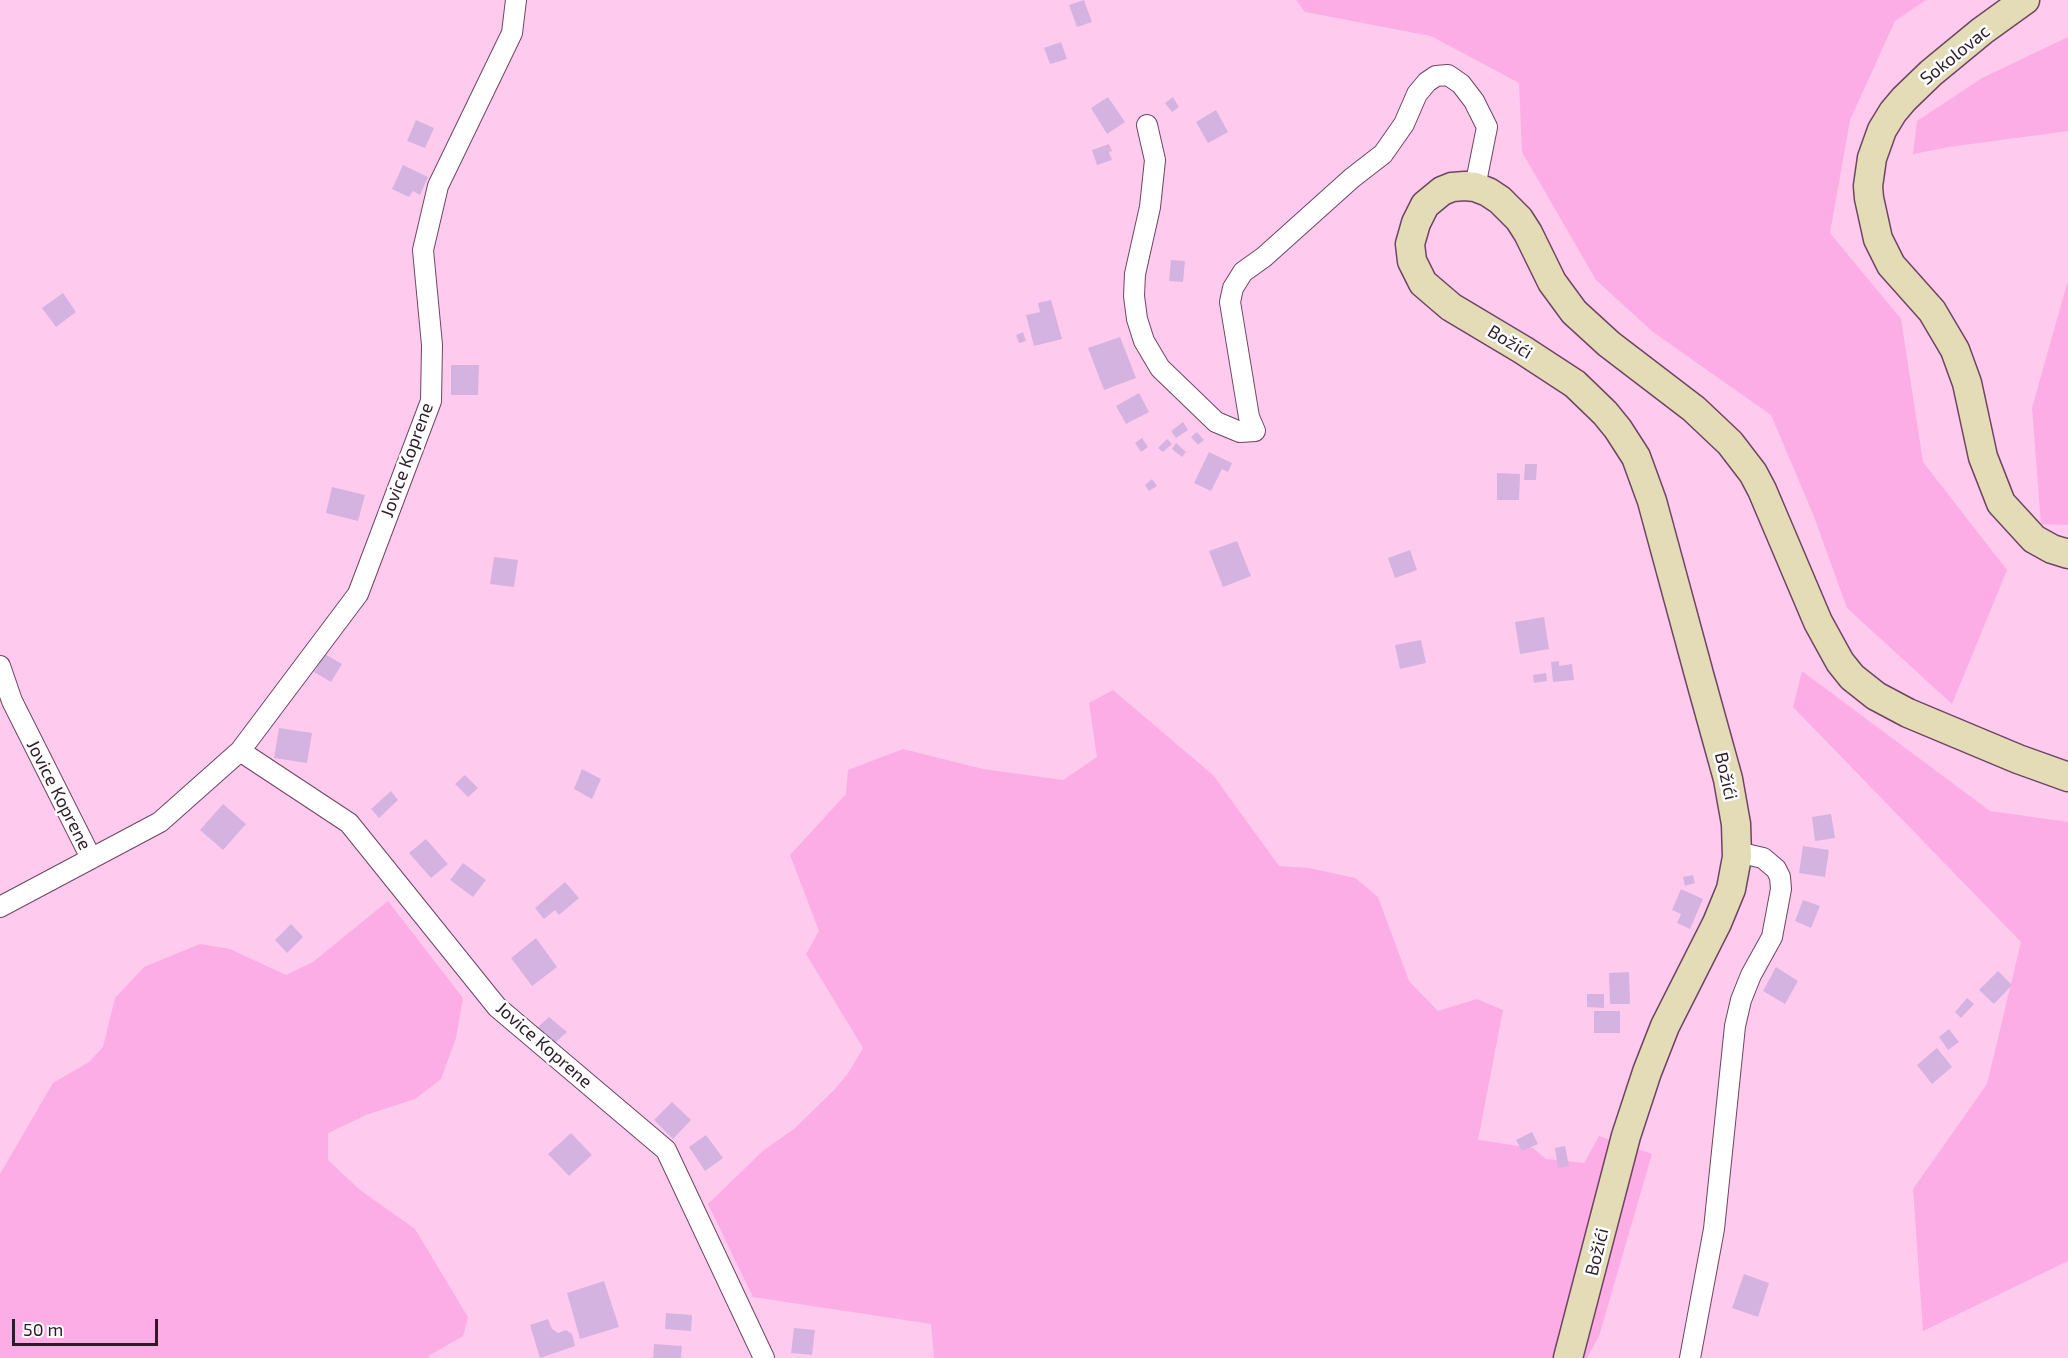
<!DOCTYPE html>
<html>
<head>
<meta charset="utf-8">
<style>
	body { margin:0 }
	#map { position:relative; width:2068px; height:1358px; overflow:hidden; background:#fecbee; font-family:"Exo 2",sans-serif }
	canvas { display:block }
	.scale { position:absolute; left:12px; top:1319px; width:146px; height:27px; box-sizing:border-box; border:3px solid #2d1b28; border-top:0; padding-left:8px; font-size:18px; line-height:21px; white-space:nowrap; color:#2d1b28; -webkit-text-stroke:4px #fefefe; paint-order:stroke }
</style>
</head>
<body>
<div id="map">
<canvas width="2068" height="1358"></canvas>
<div class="scale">50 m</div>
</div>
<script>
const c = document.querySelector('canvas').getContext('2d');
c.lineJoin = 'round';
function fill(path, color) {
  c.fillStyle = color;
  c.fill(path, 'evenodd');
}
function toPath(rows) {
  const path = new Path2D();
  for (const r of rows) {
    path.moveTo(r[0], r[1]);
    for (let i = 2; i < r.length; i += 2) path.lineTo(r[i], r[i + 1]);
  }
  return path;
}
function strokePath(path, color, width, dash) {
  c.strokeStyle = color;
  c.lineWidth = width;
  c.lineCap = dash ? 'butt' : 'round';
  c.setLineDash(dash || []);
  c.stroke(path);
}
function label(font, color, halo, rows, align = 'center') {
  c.font = font + ' "Exo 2",sans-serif';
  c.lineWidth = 5;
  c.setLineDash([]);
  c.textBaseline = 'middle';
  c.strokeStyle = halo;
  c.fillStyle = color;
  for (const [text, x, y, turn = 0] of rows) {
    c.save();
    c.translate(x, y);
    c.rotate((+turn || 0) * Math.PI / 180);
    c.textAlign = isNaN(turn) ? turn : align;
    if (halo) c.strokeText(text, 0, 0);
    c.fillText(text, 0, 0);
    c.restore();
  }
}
fill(toPath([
	[1296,0,1926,0,1895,21,1850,120,1830,233,1901,319,1923,462,2007,570,1952,704,1847,608,1813,514,1771,415,1653,332,1596,280,1522,152,1519,83,1431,36,1305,12],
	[2068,37,2068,131,1949,147,1913,154,1917,121,1982,78],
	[2068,280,2068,525,2041,524,2032,408],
	[1802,671,1990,811,2068,822,2068,1261,1923,1331,1913,1189,1987,1084,2021,942,1793,707],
	[1113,690,1213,775,1279,866,1309,868,1355,878,1378,897,1409,981,1438,1011,1477,999,1503,1010,1478,1140,1533,1148,1546,1159,1584,1163,1599,1136,1652,1154,1599,1336,1587,1358,934,1358,931,1324,753,1297,708,1204,764,1150,794,1129,835,1089,849,1072,863,1048,806,954,819,931,790,855,846,794,848,770,903,749,983,769,1063,780,1097,757,1089,703],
	[388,901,463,998,456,1038,441,1079,415,1099,366,1115,328,1133,328,1160,360,1190,415,1229,468,1317,463,1336,430,1355,428,1358,0,1358,0,1174,53,1083,89,1062,103,1047,115,998,144,967,200,944,230,949,286,975,313,962]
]), '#fcade5');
fill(toPath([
	[1084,0,1092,22,1077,27,1069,5],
	[1061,42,1067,59,1050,64,1044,48],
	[1108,97,1125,122,1107,134,1091,108],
	[1173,97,1179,107,1172,112,1165,103],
	[1216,110,1228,132,1208,143,1196,122],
	[416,120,434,128,425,148,407,141],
	[1109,144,1112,151,1109,152,1112,160,1097,165,1092,150],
	[403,165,428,177,420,195,413,191,409,197,392,189],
	[1171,260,1185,261,1183,282,1169,281],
	[63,293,76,312,56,327,42,308],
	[1051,300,1062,339,1034,346,1026,315,1040,312,1038,303],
	[1023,332,1026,341,1019,343,1016,335],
	[1120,337,1136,378,1104,390,1088,348],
	[451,365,479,365,478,395,451,395],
	[1139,393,1149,412,1126,424,1116,406],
	[1183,422,1188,430,1176,438,1171,431],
	[1197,432,1204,440,1198,445,1191,437],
	[1142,438,1148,447,1141,452,1135,443],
	[1167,439,1172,444,1163,452,1158,448],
	[1176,443,1186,452,1182,457,1172,449],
	[1209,452,1232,463,1228,472,1222,469,1211,491,1194,483],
	[1525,464,1537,464,1536,480,1524,480],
	[1497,473,1520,474,1519,500,1497,500],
	[1152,479,1157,486,1149,491,1145,485],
	[332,487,365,495,358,521,326,513],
	[1237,541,1251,576,1223,587,1209,551],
	[1410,550,1417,570,1395,578,1388,558],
	[494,557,518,560,514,587,490,584],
	[1544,617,1549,649,1520,654,1515,622],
	[1421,640,1426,663,1400,669,1395,645],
	[325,654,342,664,331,682,314,672],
	[1559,661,1559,666,1572,664,1574,680,1553,682,1551,662],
	[1546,673,1547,681,1534,683,1533,675],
	[279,728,312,733,307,763,274,758],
	[582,769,601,779,592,799,574,789],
	[465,775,478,788,468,797,455,784],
	[391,791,398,800,379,818,371,809],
	[223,804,246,824,223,850,200,830],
	[1831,814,1835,838,1815,841,1812,817],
	[426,839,448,864,431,878,409,853],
	[1803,846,1829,850,1825,877,1799,873],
	[463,863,486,880,473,897,450,880],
	[1693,875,1695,883,1685,886,1683,877],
	[565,882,579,898,559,915,555,910,544,919,535,908],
	[1681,889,1703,899,1690,929,1677,923,1681,914,1672,910],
	[1803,900,1820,906,1811,928,1795,921],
	[291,924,303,937,287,953,275,940],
	[536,938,557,967,532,986,511,958],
	[1776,967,1798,981,1785,1004,1763,991],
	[1998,971,2012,985,1994,1004,1979,990],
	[1629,972,1630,1004,1610,1004,1609,973],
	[1587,994,1604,994,1604,1008,1587,1007],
	[1967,998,1974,1004,1961,1018,1955,1012],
	[1594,1011,1620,1011,1620,1033,1594,1033],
	[549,1017,567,1032,554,1044,537,1028],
	[1949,1029,1959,1042,1948,1050,1939,1037],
	[1937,1048,1952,1067,1932,1084,1917,1065],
	[672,1102,691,1120,673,1139,654,1120],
	[1532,1132,1538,1144,1522,1151,1516,1140],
	[571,1133,592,1155,569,1176,548,1154],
	[706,1135,723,1158,705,1171,689,1147],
	[1565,1146,1569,1166,1558,1168,1555,1148],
	[1744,1274,1769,1283,1758,1317,1732,1308],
	[604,1281,619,1327,580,1339,567,1293],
	[666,1313,692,1315,691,1331,665,1329],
	[548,1319,552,1329,558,1333,566,1330,572,1334,575,1346,540,1358,530,1325],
	[794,1328,815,1330,812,1355,791,1353],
	[654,1344,682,1346,681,1358,653,1358]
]), '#d5b3e0');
const minor = toPath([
	[1147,125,1155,160,1150,207,1135,274,1134,296,1137,319,1144,341,1160,368,1216,422,1240,432,1255,431,1249,417,1230,302,1233,288,1243,272,1264,257,1352,178,1383,154,1404,124,1417,94,1427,82,1436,76,1448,75,1461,84,1474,101,1487,127,1475,187],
	[0,666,12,701,91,858],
	[240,751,349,823,497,1007,666,1150,764,1358],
	[0,907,160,822,240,751,358,594,431,401,432,345,423,250,438,186,512,33,516,0],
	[1690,1358,1714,1229,1735,1026,1741,1000,1751,975,1772,937,1781,889,1780,877,1776,869,1763,858,1737,852]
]);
const secondary = toPath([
	[2025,0,1982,31,1931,73,1904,99,1893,112,1882,130,1872,158,1868,186,1869,198,1878,239,1891,265,1932,311,1955,350,1967,383,1983,457,2001,503,2034,539,2052,549,2068,554],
	[1568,1358,1626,1136,1647,1072,1665,1026,1717,923,1731,889,1737,857,1736,824,1728,779,1700,678,1652,501,1636,457,1618,429,1605,413,1575,384,1523,350,1451,307,1423,283,1412,261,1410,244,1416,223,1425,205,1442,191,1452,187,1465,186,1475,187,1488,192,1500,200,1519,219,1528,233,1552,282,1574,312,1609,344,1694,409,1730,443,1753,473,1762,490,1818,622,1840,662,1852,677,1876,696,1908,713,2018,759,2068,777]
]);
strokePath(minor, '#6f4563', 22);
strokePath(secondary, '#6f4563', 31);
strokePath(minor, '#fff', 20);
strokePath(secondary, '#e3dcb6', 28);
label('18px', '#2d1b28', '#fefefe', [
	["Sokolovac",1955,55,-39],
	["Božići",1510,342,31],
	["Jovice Koprene",407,460,-70],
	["Božići",1726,776,77],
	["Jovice Koprene",59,795,63],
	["Jovice Koprene",544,1045,41],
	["Božići",1597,1252,-76]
]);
</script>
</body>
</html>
